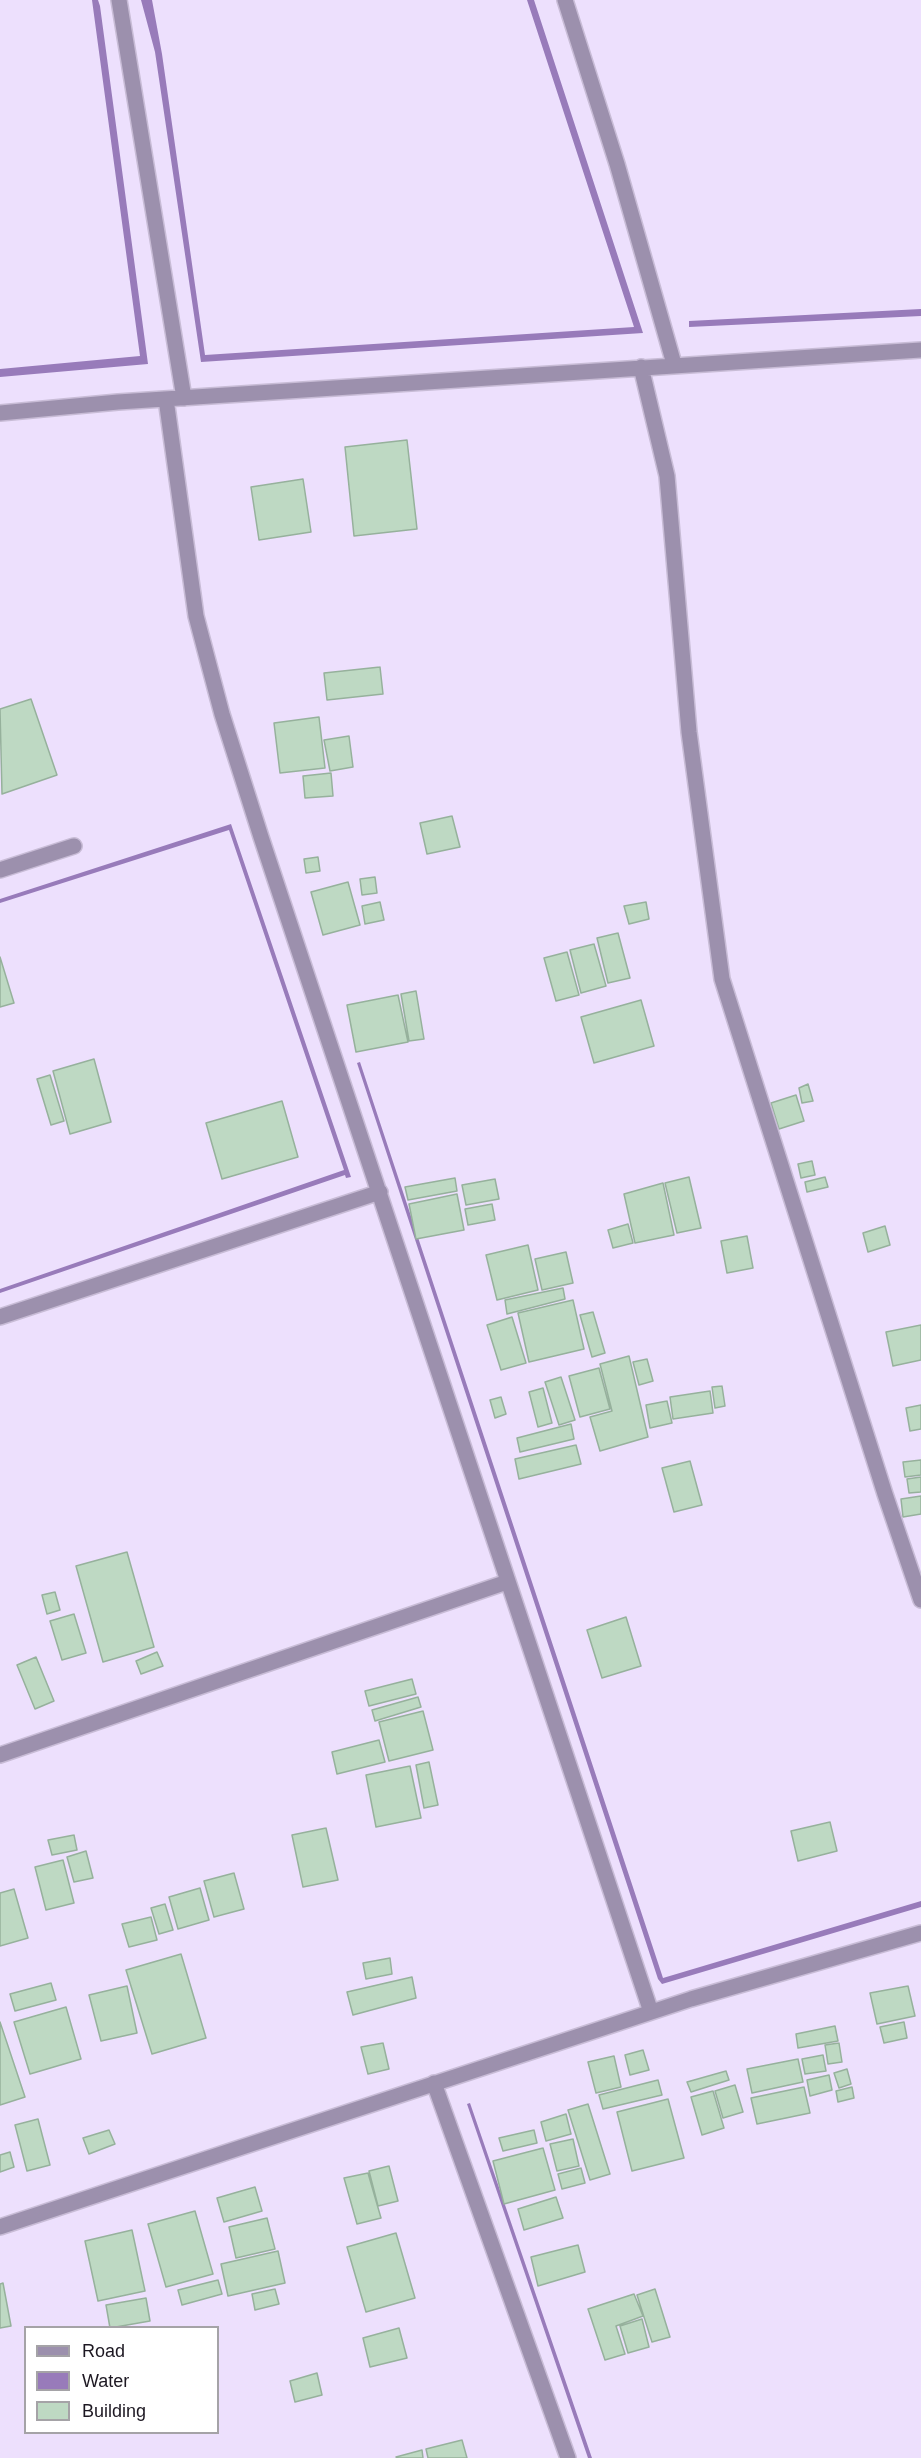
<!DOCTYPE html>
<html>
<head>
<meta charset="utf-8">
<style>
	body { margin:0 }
	#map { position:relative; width:921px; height:2458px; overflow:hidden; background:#ede0fd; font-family:Helvetica,sans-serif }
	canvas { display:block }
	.legend { position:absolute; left:24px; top:2326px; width:195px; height:108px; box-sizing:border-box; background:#fff; border:2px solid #a5a3a7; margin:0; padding:8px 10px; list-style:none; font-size:18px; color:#1d1822 }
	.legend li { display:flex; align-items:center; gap:12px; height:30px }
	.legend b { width:30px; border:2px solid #a5a3a7 }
</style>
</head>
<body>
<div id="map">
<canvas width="921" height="2458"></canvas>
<ul class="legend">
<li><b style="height:8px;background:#9c90ad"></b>Road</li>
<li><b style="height:16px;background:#987bba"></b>Water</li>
<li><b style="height:16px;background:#bed9c3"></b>Building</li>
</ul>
</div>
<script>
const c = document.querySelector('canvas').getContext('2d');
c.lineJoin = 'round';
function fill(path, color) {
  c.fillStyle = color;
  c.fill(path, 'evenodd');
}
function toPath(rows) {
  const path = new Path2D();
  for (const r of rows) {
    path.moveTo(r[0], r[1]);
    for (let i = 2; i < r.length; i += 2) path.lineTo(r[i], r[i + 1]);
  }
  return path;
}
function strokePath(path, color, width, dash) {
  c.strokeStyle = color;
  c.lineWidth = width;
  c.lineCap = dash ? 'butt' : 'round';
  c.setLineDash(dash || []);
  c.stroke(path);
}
fill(toPath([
	[92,0,98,0,100,6,148,364,0,377,0,369,140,356],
	[141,0,152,0,162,54,205,355,634,327,527,0,534,0,643,333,201,362,155,52],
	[921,309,921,316,689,327,689,321],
	[231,824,351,1177,346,1178,345,1175,0,1293,0,1289,344,1170,229,830,0,903,0,899],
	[360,1062,663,1978,921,1901,921,1907,662,1984,658,1979,357,1063],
	[470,2103,592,2458,588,2458,467,2104]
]), '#987bba');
const building = toPath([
	[407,440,417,529,354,536,345,447,407,440],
	[303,479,311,532,259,540,251,487,303,479],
	[380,667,383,694,327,700,324,673,380,667],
	[31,699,57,775,2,794,0,709,31,699],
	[319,717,325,768,280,773,274,723,319,717],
	[349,736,353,767,330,771,324,740,349,736],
	[331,773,333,796,305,798,303,776,331,773],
	[452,816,460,847,427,854,420,823,452,816],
	[318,857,320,871,306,873,304,859,318,857],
	[375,877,377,893,362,895,360,879,375,877],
	[348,882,360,925,323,935,311,892,348,882],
	[380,902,384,920,365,924,362,906,380,902],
	[646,902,649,919,629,924,624,906,646,902],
	[618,933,630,978,608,983,597,938,618,933],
	[594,944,606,986,581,993,570,950,594,944],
	[567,952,579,995,556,1001,544,958,567,952],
	[0,957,14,1003,0,1007,0,957],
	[416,991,424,1039,409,1041,401,994,416,991],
	[398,995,408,1042,356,1052,347,1005,398,995],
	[641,1000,654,1046,594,1063,581,1017,641,1000],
	[94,1059,111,1122,70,1134,53,1071,94,1059],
	[50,1075,64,1121,51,1125,37,1079,50,1075],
	[808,1084,813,1101,802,1103,799,1088,808,1084],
	[796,1095,804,1121,779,1129,771,1103,796,1095],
	[282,1101,298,1157,222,1179,206,1123,282,1101],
	[812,1161,815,1175,801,1178,798,1164,812,1161],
	[689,1177,701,1228,677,1233,665,1183,689,1177],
	[825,1177,828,1187,807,1192,805,1182,825,1177],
	[455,1178,457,1191,408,1200,405,1187,455,1178],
	[495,1179,499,1199,466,1205,462,1185,495,1179],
	[663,1183,674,1235,635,1243,624,1194,663,1183],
	[457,1194,464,1230,416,1239,409,1204,457,1194],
	[492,1204,495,1220,468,1225,465,1209,492,1204],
	[628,1224,633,1243,613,1248,608,1230,628,1224],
	[885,1226,890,1245,868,1252,863,1233,885,1226],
	[747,1236,753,1268,727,1273,721,1241,747,1236],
	[528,1245,538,1290,497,1300,486,1255,528,1245],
	[566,1252,573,1283,542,1290,535,1259,566,1252],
	[563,1288,565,1299,507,1314,505,1300,563,1288],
	[573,1300,584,1349,529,1362,518,1313,573,1300],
	[593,1312,605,1353,592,1357,580,1315,593,1312],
	[512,1317,526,1363,501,1370,487,1325,512,1317],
	[921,1325,921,1360,893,1366,886,1332,921,1325],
	[629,1356,648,1437,600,1451,590,1417,612,1411,600,1364,629,1356],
	[647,1359,653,1381,639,1385,633,1362,647,1359],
	[599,1368,610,1409,580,1417,569,1376,599,1368],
	[561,1377,575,1420,559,1425,545,1382,561,1377],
	[722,1386,725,1406,715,1408,712,1387,722,1386],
	[543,1388,552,1423,538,1427,529,1392,543,1388],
	[710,1391,713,1413,673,1419,670,1397,710,1391],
	[501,1397,506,1414,495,1418,490,1400,501,1397],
	[667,1401,672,1423,650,1428,646,1405,667,1401],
	[921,1405,921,1429,910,1431,906,1408,921,1405],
	[571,1424,574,1439,520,1452,517,1438,571,1424],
	[576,1445,581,1464,519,1479,515,1459,576,1445],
	[921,1460,921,1475,905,1477,903,1462,921,1460],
	[690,1461,702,1505,674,1512,662,1468,690,1461],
	[921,1477,921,1492,909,1493,907,1479,921,1477],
	[921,1496,921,1514,903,1517,901,1499,921,1496],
	[127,1552,154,1647,103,1662,76,1566,127,1552],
	[55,1592,60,1610,47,1614,42,1595,55,1592],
	[74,1614,86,1653,62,1660,50,1621,74,1614],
	[626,1617,641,1666,602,1678,587,1630,626,1617],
	[157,1652,163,1666,141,1674,136,1661,157,1652],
	[36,1657,54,1701,35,1709,17,1665,36,1657],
	[412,1679,416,1694,369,1706,365,1691,412,1679],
	[418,1697,421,1707,375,1721,372,1710,418,1697],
	[423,1711,433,1750,389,1761,379,1722,423,1711],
	[379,1740,385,1762,337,1774,332,1752,379,1740],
	[429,1762,438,1805,424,1808,416,1765,429,1762],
	[410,1766,421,1818,376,1827,366,1775,410,1766],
	[830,1822,837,1851,798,1861,791,1831,830,1822],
	[326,1828,338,1880,303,1887,292,1835,326,1828],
	[74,1835,77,1850,52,1855,48,1840,74,1835],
	[86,1851,93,1878,74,1882,67,1857,86,1851],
	[63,1860,74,1903,46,1910,35,1867,63,1860],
	[234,1873,244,1909,214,1917,204,1881,234,1873],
	[200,1888,209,1920,178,1929,169,1897,200,1888],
	[14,1889,28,1938,0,1946,0,1893,14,1889],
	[165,1904,173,1930,159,1934,151,1908,165,1904],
	[151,1917,157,1940,129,1947,122,1924,151,1917],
	[181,1954,206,2038,152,2054,126,1970,181,1954],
	[390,1958,392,1974,366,1979,363,1963,390,1958],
	[412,1977,416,1998,353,2015,347,1992,412,1977],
	[51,1983,56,2000,15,2011,10,1994,51,1983],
	[127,1986,137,2033,101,2041,89,1995,127,1986],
	[908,1986,915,2016,877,2024,870,1993,908,1986],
	[66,2007,81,2059,30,2074,14,2022,66,2007],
	[0,2022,25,2097,0,2105,0,2022],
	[904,2022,907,2038,884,2043,880,2027,904,2022],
	[835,2026,838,2041,798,2048,796,2034,835,2026],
	[383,2043,389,2069,368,2074,361,2047,383,2043],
	[839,2043,842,2062,828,2064,825,2045,839,2043],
	[643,2050,649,2070,630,2075,625,2055,643,2050],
	[823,2055,826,2071,805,2074,802,2059,823,2055],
	[614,2056,621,2087,596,2093,588,2062,614,2056],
	[798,2059,803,2082,752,2093,747,2069,798,2059],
	[847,2069,851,2084,839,2088,834,2073,847,2069],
	[726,2071,729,2080,691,2092,687,2082,726,2071],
	[829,2075,832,2090,810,2096,807,2080,829,2075],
	[658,2080,662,2095,603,2109,599,2095,658,2080],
	[735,2085,743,2112,723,2118,715,2091,735,2085],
	[804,2087,810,2113,757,2124,751,2098,804,2087],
	[852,2087,854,2098,838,2102,836,2091,852,2087],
	[713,2091,724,2128,702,2135,691,2097,713,2091],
	[668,2099,684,2158,632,2171,617,2112,668,2099],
	[588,2104,610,2174,590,2180,568,2110,588,2104],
	[566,2114,571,2134,546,2141,541,2122,566,2114],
	[38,2119,50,2165,27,2171,15,2125,38,2119],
	[109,2130,115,2144,89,2154,83,2138,109,2130],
	[534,2130,537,2143,503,2151,499,2138,534,2130],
	[573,2139,579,2166,557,2171,550,2144,573,2139],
	[543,2148,555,2190,504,2204,493,2161,543,2148],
	[10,2152,14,2167,0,2172,0,2155,10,2152],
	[389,2166,398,2201,378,2206,369,2171,389,2166],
	[581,2168,585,2183,562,2189,558,2174,581,2168],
	[368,2173,381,2218,357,2224,344,2178,368,2173],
	[255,2187,262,2211,224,2222,217,2198,255,2187],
	[556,2197,563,2218,524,2230,518,2209,556,2197],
	[195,2211,213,2274,166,2287,148,2224,195,2211],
	[267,2218,275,2249,236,2258,229,2227,267,2218],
	[132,2230,145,2291,98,2301,85,2241,132,2230],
	[396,2233,415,2298,366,2312,347,2247,396,2233],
	[578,2245,585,2272,538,2286,531,2257,578,2245],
	[278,2251,285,2283,228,2296,221,2264,278,2251],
	[218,2280,222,2294,182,2305,178,2290,218,2280],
	[3,2283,11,2326,0,2328,0,2284,3,2283],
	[275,2289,279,2304,255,2310,252,2294,275,2289],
	[655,2289,670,2337,652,2342,637,2295,655,2289],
	[634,2294,643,2316,616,2326,625,2354,605,2360,588,2309,634,2294],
	[146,2298,150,2321,110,2328,106,2305,146,2298],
	[642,2319,649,2347,628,2353,620,2326,642,2319],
	[399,2328,407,2358,370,2367,363,2338,399,2328],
	[317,2373,322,2395,295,2402,290,2381,317,2373],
	[462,2440,467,2458,428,2458,426,2449,462,2440],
	[422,2450,423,2458,397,2458,396,2457,422,2450]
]);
fill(building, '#bed9c3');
strokePath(building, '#96b19c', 1.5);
const street = toPath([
	[119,0,184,398],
	[565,0,617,164,674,364],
	[641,367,667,476,689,732,722,979,885,1494,921,1600],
	[166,399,196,616,222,714,261,837,651,2012],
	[0,413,118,402,921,350],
	[0,870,74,846],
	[0,1317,380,1192],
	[0,1755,507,1582],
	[434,2083,568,2458],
	[0,2227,691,1999,921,1933]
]);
strokePath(street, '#c8bcd6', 18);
strokePath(street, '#9c90ad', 15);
</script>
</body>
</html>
